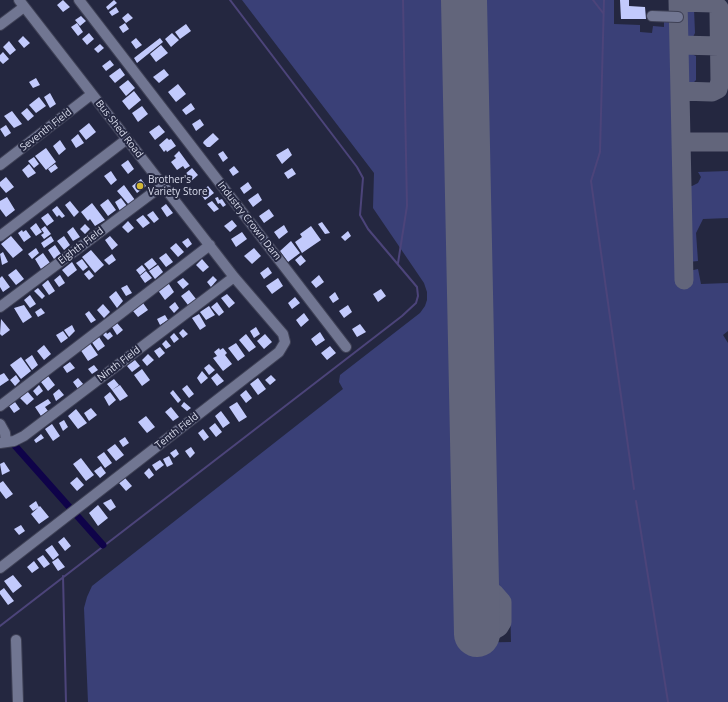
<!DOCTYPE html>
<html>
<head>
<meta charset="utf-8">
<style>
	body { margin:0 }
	canvas { display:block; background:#242740 }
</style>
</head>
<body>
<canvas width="728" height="702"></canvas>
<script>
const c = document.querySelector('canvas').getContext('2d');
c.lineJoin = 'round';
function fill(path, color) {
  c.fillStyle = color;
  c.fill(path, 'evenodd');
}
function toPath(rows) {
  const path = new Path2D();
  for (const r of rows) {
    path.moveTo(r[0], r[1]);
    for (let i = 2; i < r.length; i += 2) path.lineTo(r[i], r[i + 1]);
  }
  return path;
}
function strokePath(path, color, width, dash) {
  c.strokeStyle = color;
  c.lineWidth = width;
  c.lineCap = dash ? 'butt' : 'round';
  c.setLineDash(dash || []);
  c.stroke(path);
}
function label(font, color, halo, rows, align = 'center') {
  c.font = font + ' "Open Sans",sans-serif';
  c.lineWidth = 4;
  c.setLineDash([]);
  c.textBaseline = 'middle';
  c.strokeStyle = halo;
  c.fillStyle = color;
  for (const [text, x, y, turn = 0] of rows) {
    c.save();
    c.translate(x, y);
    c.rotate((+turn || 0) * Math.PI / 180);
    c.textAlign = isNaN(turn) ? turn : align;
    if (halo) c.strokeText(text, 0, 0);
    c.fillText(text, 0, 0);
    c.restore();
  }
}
fill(toPath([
	[242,0,449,0,461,643,511,642,510,601,494,584,490,575,490,431,479,0,614,0,614,24,640,25,640,32,652,33,653,26,664,27,664,22,672,21,680,284,688,284,689,271,698,269,701,284,728,283,728,331,723,335,728,343,728,702,88,702,84,608,87,597,92,586,343,389,339,382,340,375,420,313,425,306,427,300,427,292,424,283,373,208,374,173],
	[688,5,694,9,695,33,693,37,689,38,683,33,682,10],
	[689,53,696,56,696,80,691,85,687,84,685,81,683,57],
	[728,171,728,218,703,219,696,233,698,261,688,262,686,186,692,186,698,183,701,177,698,172]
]), '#3a4077');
strokePath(toPath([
	[593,0,603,13],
	[604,0,600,152,591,181,634,489],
	[398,263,407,206,403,0],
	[636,501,668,702],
	[63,576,66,702],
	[0,626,402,316,416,303,418,296,417,287,368,229,360,215,363,178,357,167,230,0]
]), '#4c447a', 2);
strokePath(toPath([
	[9,439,103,545]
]), '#0f0349', 7);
strokePath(toPath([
	[678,0,684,280],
	[678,2,714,3,719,8,719,12,720,81,718,89,712,92,680,91],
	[679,45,719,46],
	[681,142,728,142],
	[475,537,480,576,485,586,495,594,502,602,502,622,499,627,494,630,477,630]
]), '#62657b', 19);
strokePath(toPath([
	[464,0,477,634]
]), '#62657b', 46);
fill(toPath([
	[63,0,70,7,63,12,57,5],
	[114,0,117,3,108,10,106,7],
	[620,0,629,0,629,6,645,7,646,19,621,19],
	[116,7,119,12,112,16,109,12],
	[128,13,133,18,126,23,122,18],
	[81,16,86,21,80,26,75,20],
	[77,23,83,32,78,36,71,27],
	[125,23,129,29,123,33,119,27],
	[186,24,191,31,180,39,175,32],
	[89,33,94,39,87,45,82,39],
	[172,33,179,40,171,47,165,39],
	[23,36,30,43,24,48,18,41],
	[136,38,142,45,136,49,131,42],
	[160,38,163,42,137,63,134,58],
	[9,41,16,50,10,55,3,47],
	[100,44,104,48,98,53,94,49],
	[161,45,168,53,156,62,150,54],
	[3,52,9,59,3,64,0,61,0,55],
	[110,60,114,65,106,71,102,66],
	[120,68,125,75,115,83,109,76],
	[164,69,169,75,159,83,153,77],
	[36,78,40,85,33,88,29,82],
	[128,80,135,88,126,96,119,87],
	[178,84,186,94,176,102,168,92],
	[134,91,141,100,129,110,122,101],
	[50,93,56,104,50,108,44,97],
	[39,97,46,106,36,113,29,105],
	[191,103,195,109,186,115,182,110],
	[142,106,148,114,138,122,132,113],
	[27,108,34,116,28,121,21,113],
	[12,111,22,124,14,128,4,116],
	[200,119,204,125,196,131,192,124],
	[89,123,96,132,86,140,79,131],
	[6,125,11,133,5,137,0,129],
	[159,125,165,132,155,140,149,132],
	[213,133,219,139,210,147,207,147,203,143,204,141],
	[78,134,84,143,76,148,71,140],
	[167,138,169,140,171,139,176,146,167,152,166,150,164,152,159,145],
	[60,140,66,149,59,155,53,146],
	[46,148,56,162,46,170,35,156],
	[288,148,292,155,282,164,276,155],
	[179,151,190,166,185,169,183,166,177,170,171,162,176,158,174,156],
	[223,151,228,158,223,162,218,154],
	[34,157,39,164,34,168,28,161],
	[128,160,134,169,128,174,121,165],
	[29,164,36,173,28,178,22,170],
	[55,164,58,168,51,173,48,169],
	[234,166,239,172,233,176,229,170],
	[192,168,198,175,190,182,184,175],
	[292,168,296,174,288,179,284,173],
	[111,171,117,180,111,185,104,176],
	[6,177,14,187,6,193,0,186,0,182],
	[141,179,146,186,137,193,132,186],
	[248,182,252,188,244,194,240,188],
	[124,185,135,200,129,205,117,191],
	[208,186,214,193,205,200,200,193],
	[258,193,262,200,253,207,248,200],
	[7,197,15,210,6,217,0,209,0,201],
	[218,197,219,200,222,199,226,205,223,207,220,203,218,204,215,198],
	[121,198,127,206,125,207,126,209,120,211,115,202],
	[108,199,116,210,108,216,100,205],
	[70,201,79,212,74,217,65,205],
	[212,201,219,209,214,212,207,204],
	[92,203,105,220,95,226,90,219,88,221,81,212],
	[166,204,173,213,167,217,161,208],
	[57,206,65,216,62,218,59,215,57,217,52,210],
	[269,209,274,216,264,223,259,216],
	[153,211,159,219,154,223,147,215],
	[48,213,54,221,47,226,41,218],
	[143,215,150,223,143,228,136,220],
	[232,220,237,226,230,232,224,226],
	[128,221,134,228,128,233,122,227],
	[322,222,330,233,325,234,318,224],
	[36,223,42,232,36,236,30,228],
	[85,224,90,229,85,234,80,229],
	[284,225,288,232,279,239,274,232],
	[45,226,51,234,44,239,41,235,44,233,41,229],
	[311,226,321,240,302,253,295,242,302,237,300,234],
	[73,227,80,237,73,241,67,232],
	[22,230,23,232,26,230,31,237,24,242,18,233],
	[348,231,351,236,345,241,341,237],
	[242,232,247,239,236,247,231,239],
	[11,236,23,250,13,258,1,244],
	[51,236,54,241,44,248,41,243],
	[64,236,70,245,64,250,57,241],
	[110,236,118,245,112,250,105,240],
	[188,238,192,244,187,248,182,242],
	[291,241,300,253,288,262,280,251],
	[176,243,184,252,178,257,170,248],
	[55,245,61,254,54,259,48,250],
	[36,248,39,253,32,259,28,254],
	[254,248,261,256,252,264,244,256],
	[91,250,104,265,95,273,82,257],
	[3,252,8,262,2,265,0,254],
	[43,253,50,263,41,269,35,259],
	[166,253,173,262,166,267,159,258],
	[112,254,116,260,109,265,104,260],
	[301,255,306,261,300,266,295,260],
	[152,258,157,264,149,270,144,264],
	[82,259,88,267,83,271,76,263],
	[202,259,209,267,203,272,196,265],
	[72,262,77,270,68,277,62,270],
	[142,265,146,270,140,275,136,270],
	[158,265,163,272,155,279,149,271],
	[268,267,272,273,264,279,260,273],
	[16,269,24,279,16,285,8,275],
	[89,270,94,276,89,280,84,274],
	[146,271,152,278,145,283,140,276],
	[60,275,65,283,59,287,54,280],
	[319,275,324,282,316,288,311,282],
	[2,276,10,287,3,292,0,287,0,278],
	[213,276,217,280,211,287,207,282],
	[183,278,189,284,183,289,177,282],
	[278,278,283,286,272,294,266,286],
	[48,280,55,291,49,295,42,285],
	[167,281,174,292,165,300,157,289],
	[127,285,132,293,126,296,121,288],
	[38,288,45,296,42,299,34,291],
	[381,289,386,296,378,302,373,294],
	[189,290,196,299,188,305,181,296],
	[116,291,123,301,117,308,109,297],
	[335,292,339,299,333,303,329,297],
	[227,294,235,303,229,308,221,298],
	[30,295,36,304,30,308,24,300],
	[295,297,300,303,292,309,288,303],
	[175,302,179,308,174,313,169,307],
	[217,302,224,312,219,316,211,307],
	[143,303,148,310,138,317,133,311],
	[103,304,110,312,104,318,97,310],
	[24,305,32,317,23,323,14,308],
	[348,305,352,312,344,318,339,311],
	[209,306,215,315,206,320,200,312],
	[41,308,45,313,38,317,35,312],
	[89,311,96,320,91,323,85,314],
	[304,313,309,320,301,327,296,320],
	[199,314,206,326,200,330,192,318],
	[165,315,168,320,160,325,157,319],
	[1,319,10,330,2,336,0,334],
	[117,323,123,330,117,335,112,327],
	[360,324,366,332,357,337,352,329],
	[72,325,75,331,69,337,64,330],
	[256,327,260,334,254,338,250,331],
	[183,329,188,334,183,338,179,333],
	[63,331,68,338,61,343,56,335],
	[106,332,107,334,110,332,113,336,108,340,103,335],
	[320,332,325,340,316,346,311,339],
	[174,333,179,339,174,343,170,337],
	[246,334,256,347,249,352,239,340],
	[265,334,272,342,264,349,257,341],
	[99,337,105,346,98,351,91,341],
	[166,340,171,346,166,349,162,344],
	[89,342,98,355,88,361,80,349],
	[236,343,245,356,238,361,228,348],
	[44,345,51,354,44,360,37,351],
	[330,346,336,353,327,360,321,353],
	[160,347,165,353,159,358,154,351],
	[219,348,220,350,223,348,227,353,225,355,232,364,223,371,213,358,217,356,214,352],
	[148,354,154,360,147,366,142,360],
	[32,355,38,365,32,370,25,360],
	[21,357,31,371,21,379,10,365],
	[135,360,140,366,132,372,127,366],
	[70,362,75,368,67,373,63,367],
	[209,364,215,370,209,375,204,368],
	[94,365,98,370,92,374,88,369],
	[142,369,150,380,142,386,134,375],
	[202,371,208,378,201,384,197,378],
	[4,373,9,380,0,386,0,375],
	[217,373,224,381,217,386,211,378],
	[16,375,20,381,15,386,10,380],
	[271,375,276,380,270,385,265,380],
	[48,376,55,385,48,391,41,382],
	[78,378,84,385,78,389,73,382],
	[258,378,266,389,258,395,250,384],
	[114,379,119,385,112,390,107,384],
	[39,385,43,391,37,396,33,391],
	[120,385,128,396,120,401,112,390],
	[187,385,194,394,189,398,182,389],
	[59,389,64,395,56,401,53,394],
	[173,390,181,400,178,403,170,393],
	[246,390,252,398,246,403,240,395],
	[27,391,34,399,27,405,20,398],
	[110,392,116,400,109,406,104,397],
	[48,399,51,403,45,407,48,411,41,416,35,407],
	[15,402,20,409,14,413,9,406],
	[184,402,191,408,187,411,181,406],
	[237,402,247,417,239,422,229,407],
	[171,407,179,417,173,421,165,412],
	[91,408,97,415,89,421,84,413],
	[76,409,87,423,78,429,68,416],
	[221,411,230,423,223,428,215,416],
	[146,416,155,427,147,433,138,422],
	[64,420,68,427,63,431,59,423],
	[215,423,222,432,216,437,209,428],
	[52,424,60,436,53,441,45,429],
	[203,429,209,437,204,441,198,433],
	[41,434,44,438,36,443,34,440],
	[125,437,129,443,123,447,119,441],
	[115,444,124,455,116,461,107,450],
	[191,447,195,453,190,458,185,451],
	[176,449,179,454,174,458,170,453],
	[104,452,112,463,105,468,97,457],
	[169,456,173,464,167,467,163,459],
	[81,458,94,475,86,481,73,464],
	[160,460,164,465,156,471,152,465],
	[4,462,10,471,2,475,0,464],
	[101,466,106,473,100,478,94,471],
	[149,468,154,475,149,479,144,473],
	[77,477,84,485,77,491,70,483],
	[125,478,132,486,126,491,119,483],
	[3,481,13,494,6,499,0,491,0,483],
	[111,499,116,507,110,511,103,503],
	[36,501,39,507,33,511,29,506],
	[98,505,108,518,98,526,89,513],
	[40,506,49,517,39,524,31,514],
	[21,525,25,531,19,535,14,529],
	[64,537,71,546,65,551,58,542],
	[52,545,59,555,53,560,45,550],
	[43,555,50,564,44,568,37,559],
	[58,558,65,567,58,571,52,562],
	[34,561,39,568,32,573,27,567],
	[13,575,22,586,13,593,4,581],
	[4,588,14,601,8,605,0,594,0,591]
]), '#c2cafc');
const minor = toPath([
	[79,0,346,347],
	[652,16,678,17],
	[0,25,24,7],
	[0,165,92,94],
	[0,236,127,139],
	[0,307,163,185],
	[0,406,210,245],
	[0,424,5,433,6,442],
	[0,443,14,441,24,436,234,277],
	[0,568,279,352,285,342,283,334,234,277,19,0],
	[16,640,18,702]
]);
strokePath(minor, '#3f4156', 12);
strokePath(minor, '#717692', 10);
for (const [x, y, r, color] of [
	[140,186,4,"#d2b736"]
]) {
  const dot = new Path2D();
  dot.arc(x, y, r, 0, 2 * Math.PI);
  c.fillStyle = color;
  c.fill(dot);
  strokePath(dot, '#242740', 1.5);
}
label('10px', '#d9dcec', '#242740', [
	["Bus Shed Road",119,129,52],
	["Seventh Field",46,130,-38],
	["Industry Crown Dam",249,221,52],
	["Eighth Field",81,246,-37],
	["Ninth Field",119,364,-37],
	["Tenth Field",177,431,-38]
]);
label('10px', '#d9dcec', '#242740', [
	["Brother's",148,180],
	["Variety Store",148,192]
], 'left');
</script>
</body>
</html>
